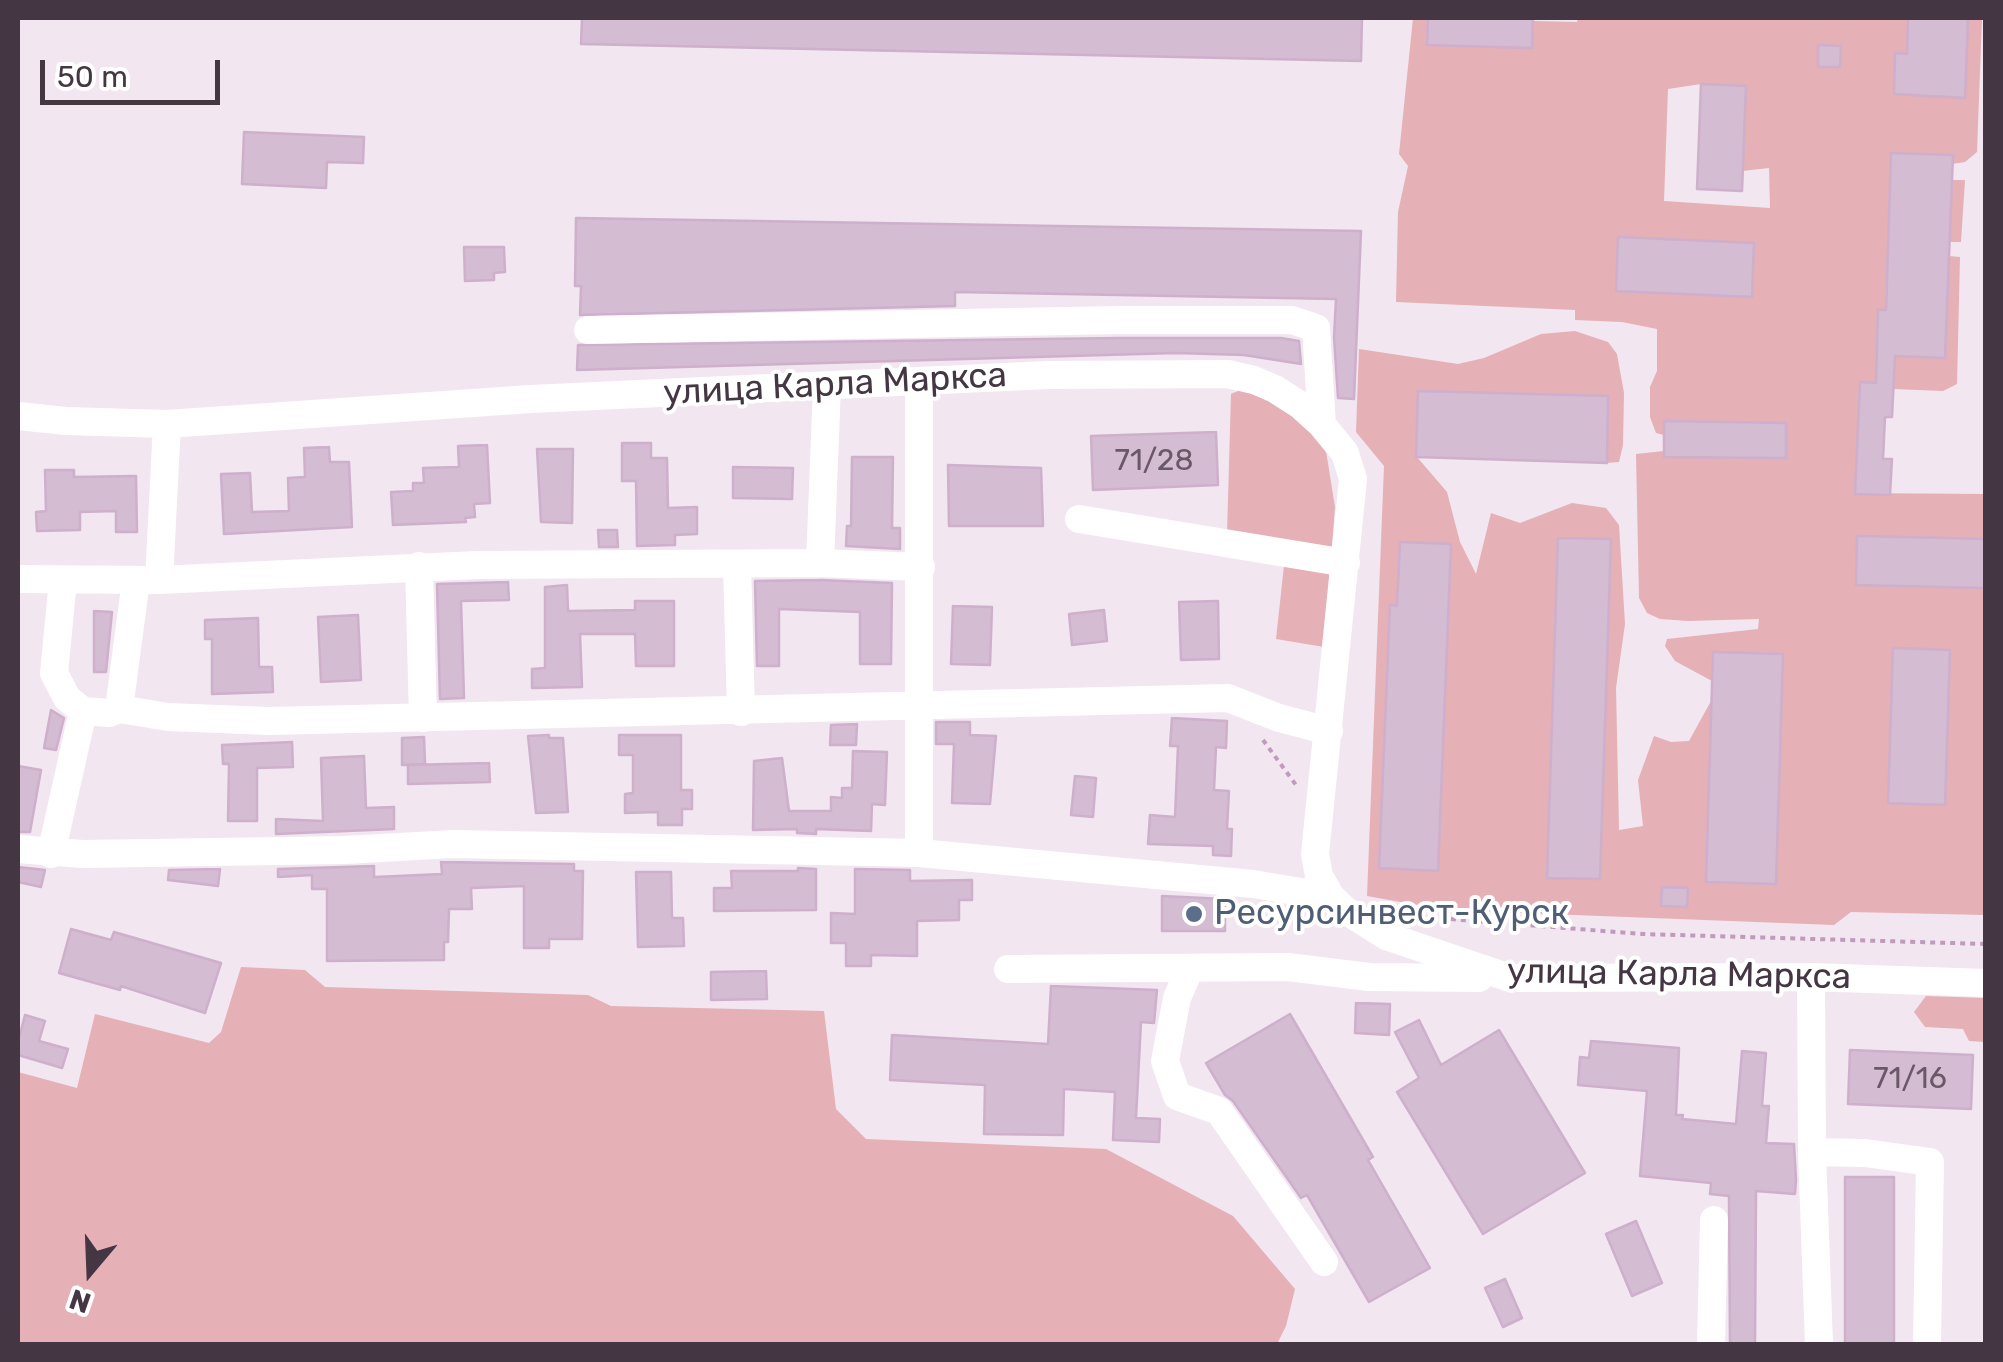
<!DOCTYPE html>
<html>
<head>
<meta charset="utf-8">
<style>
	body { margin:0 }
	#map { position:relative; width:2003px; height:1362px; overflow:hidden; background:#f2e6f1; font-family:Rubik,sans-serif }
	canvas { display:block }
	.frame { position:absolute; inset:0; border:20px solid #453644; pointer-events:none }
	.north { position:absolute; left:40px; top:1222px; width:100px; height:100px; -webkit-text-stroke:8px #fff; paint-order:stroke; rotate:199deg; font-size:28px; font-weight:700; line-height:40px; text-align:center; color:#453644 }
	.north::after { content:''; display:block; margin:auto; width:35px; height:45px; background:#453644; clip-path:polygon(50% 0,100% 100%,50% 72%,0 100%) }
	.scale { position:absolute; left:40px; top:60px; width:180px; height:45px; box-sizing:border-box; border:5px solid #453644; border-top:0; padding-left:12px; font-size:30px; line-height:35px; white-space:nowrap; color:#453644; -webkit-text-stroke:8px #fff; paint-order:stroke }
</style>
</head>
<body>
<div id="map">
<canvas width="2003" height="1362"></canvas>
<div class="frame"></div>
<div class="north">N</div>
<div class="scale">50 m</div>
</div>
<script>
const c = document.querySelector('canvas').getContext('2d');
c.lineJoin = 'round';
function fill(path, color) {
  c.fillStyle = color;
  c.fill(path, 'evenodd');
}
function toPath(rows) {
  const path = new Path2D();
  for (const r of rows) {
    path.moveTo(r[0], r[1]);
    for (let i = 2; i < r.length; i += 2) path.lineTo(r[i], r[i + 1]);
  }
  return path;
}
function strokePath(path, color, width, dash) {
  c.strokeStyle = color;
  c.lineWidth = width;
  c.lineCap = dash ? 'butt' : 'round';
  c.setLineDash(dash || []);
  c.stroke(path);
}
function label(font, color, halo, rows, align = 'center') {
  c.font = font + ' Rubik,sans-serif';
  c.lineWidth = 8;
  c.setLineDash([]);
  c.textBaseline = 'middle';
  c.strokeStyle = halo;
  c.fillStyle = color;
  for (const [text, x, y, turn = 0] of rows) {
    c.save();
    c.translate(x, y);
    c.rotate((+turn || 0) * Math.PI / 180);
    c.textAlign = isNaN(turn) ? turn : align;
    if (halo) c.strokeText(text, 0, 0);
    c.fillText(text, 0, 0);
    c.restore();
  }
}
fill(toPath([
	[1413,18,1428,18,1428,45,1531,48,1533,21,1577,22,1578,18,1908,18,1907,54,1895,54,1894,94,1964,97,1968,18,1982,18,1977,152,1965,162,1952,164,1891,154,1885,310,1877,355,1949,256,1960,257,1957,384,1943,391,1893,389,1893,383,1861,382,1855,493,1985,494,1985,915,1851,912,1834,925,1445,910,1367,896,1384,466,1356,432,1359,349,1458,364,1484,358,1541,334,1575,331,1608,342,1617,354,1624,393,1623,445,1619,462,1607,463,1608,396,1419,391,1417,457,1447,492,1460,542,1476,574,1491,513,1520,523,1572,503,1606,508,1619,525,1625,624,1616,688,1619,830,1643,826,1638,780,1654,736,1671,742,1689,741,1711,701,1706,882,1775,884,1713,652,1712,681,1675,661,1665,646,1667,639,1758,629,1759,619,1688,621,1660,619,1647,613,1639,598,1636,454,1664,451,1664,457,1785,458,1786,423,1665,421,1664,435,1656,433,1650,417,1650,387,1657,371,1657,329,1622,322,1575,320,1575,310,1396,302,1398,212,1408,166,1399,154],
	[1818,45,1840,46,1840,67,1818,67],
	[1701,84,1745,86,1742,171,1769,168,1770,208,1664,201,1668,89],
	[1893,648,1950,650,1945,804,1888,803],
	[1952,180,1965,180,1961,242,1950,242],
	[1245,388,1303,418,1326,451,1335,507,1324,647,1276,639,1286,547,1227,534,1231,394],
	[241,967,305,970,325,987,588,995,611,1006,824,1011,836,1109,866,1139,1106,1149,1233,1216,1295,1289,1286,1326,1277,1344,18,1344,18,1072,77,1088,95,1014,209,1043,221,1032],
	[1926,996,1985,998,1985,1042,1969,1041,1963,1029,1925,1027,1914,1012]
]), '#e5b0b6');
const building = toPath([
	[582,18,1362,18,1361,61,581,44,582,18],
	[1428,18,1533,18,1532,48,1427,45,1428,18],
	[1908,18,1968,18,1965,98,1894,94,1895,53,1907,54,1908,18],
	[1818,45,1841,46,1840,67,1818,67,1818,45],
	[1701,84,1746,86,1742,191,1697,189,1701,84],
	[244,132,364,137,363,163,327,162,326,188,242,184,244,132],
	[1891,153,1953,155,1945,358,1895,356,1892,417,1885,417,1883,459,1892,459,1890,495,1855,494,1860,382,1876,383,1878,310,1886,310,1891,153],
	[576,218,1361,231,1354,399,1338,398,1334,337,1336,299,955,292,955,306,580,315,581,286,575,286,576,218],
	[1618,237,1754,243,1752,297,1616,291,1618,237],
	[464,247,504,247,505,272,494,273,494,280,465,281,464,247],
	[1121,338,1281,338,1299,341,1301,364,1244,355,1176,353,577,370,578,345,1121,338],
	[1418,391,1608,396,1607,463,1416,457,1418,391],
	[1664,421,1786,423,1786,458,1664,457,1664,421],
	[1216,432,1218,485,1093,490,1091,436,1216,432],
	[622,443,651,443,651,458,667,458,668,508,697,507,697,534,675,535,675,545,637,546,636,481,622,481,622,443],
	[487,445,490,503,474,504,475,517,465,518,466,522,393,525,391,492,413,491,413,483,424,483,423,468,459,467,458,446,487,445],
	[329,447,330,462,349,462,352,527,224,534,221,474,250,473,252,512,289,511,288,478,305,477,304,448,329,447],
	[537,449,573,449,572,523,541,522,537,449],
	[852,457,893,457,892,528,900,528,900,549,846,546,847,526,851,526,852,457],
	[948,465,1041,468,1043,526,949,526,948,465],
	[733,467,793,468,792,499,733,498,733,467],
	[45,470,74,470,74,477,136,476,137,532,116,532,116,511,80,512,80,530,37,531,36,512,46,511,45,470],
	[598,530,617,530,618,547,599,547,598,530],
	[1857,536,1986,539,1986,588,1856,585,1857,536],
	[1558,538,1611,539,1600,879,1547,878,1558,538],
	[1400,542,1451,544,1438,871,1379,868,1390,605,1397,606,1400,542],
	[820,580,892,583,891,664,860,664,860,612,779,609,779,666,757,666,755,581,820,580],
	[508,582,509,600,461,601,464,698,440,699,437,584,508,582],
	[567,585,568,611,635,610,635,601,674,601,674,666,636,666,635,634,580,634,582,687,532,688,532,669,545,668,545,587,567,585],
	[1218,601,1219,659,1181,660,1179,602,1218,601],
	[953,606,992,607,990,665,951,664,953,606],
	[1104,610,1107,641,1072,645,1069,614,1104,610],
	[94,611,112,612,106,672,94,672,94,611],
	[358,615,361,680,321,682,318,617,358,615],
	[258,618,259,667,272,667,273,692,212,694,212,639,205,639,205,620,258,618],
	[1893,648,1950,650,1945,805,1888,803,1893,648],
	[1713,652,1783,654,1776,884,1706,882,1713,652],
	[51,710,64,718,56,750,44,748,51,710],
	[1172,718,1227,721,1226,748,1216,747,1214,790,1229,791,1227,829,1232,829,1231,856,1213,855,1213,846,1148,844,1150,815,1175,817,1178,746,1170,746,1172,718],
	[936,722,970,722,970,735,996,736,990,804,952,803,954,744,936,744,936,722],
	[857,724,856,745,830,745,831,725,857,724],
	[549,735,549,738,563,738,568,812,536,813,528,736,549,735],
	[619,735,681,735,681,790,692,790,692,809,682,809,682,825,658,825,658,812,625,813,625,794,633,793,633,755,619,755,619,735],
	[424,737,425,764,402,765,402,738,424,737],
	[292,742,293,767,257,768,257,821,228,821,229,764,223,764,222,745,292,742],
	[853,751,887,752,885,805,872,804,871,831,816,829,816,834,797,833,797,829,753,830,754,761,782,758,789,811,831,811,831,797,842,798,842,788,852,788,853,751],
	[364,756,366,808,394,807,394,829,276,834,276,819,323,821,321,758,364,756],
	[489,763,490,782,408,784,408,765,489,763],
	[18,766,41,770,30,832,18,832,18,766],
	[1075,776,1096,778,1093,817,1071,815,1075,776],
	[441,862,574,864,574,871,583,871,582,939,549,939,549,948,524,948,524,886,471,888,472,909,449,909,448,942,444,942,444,960,327,961,327,889,312,889,312,875,278,877,278,869,374,866,374,877,442,874,441,862],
	[18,867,45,870,41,887,18,882,18,867],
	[798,868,816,869,816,910,714,911,714,888,732,888,731,871,798,871,798,868],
	[220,869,218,886,168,880,169,870,220,869],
	[855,869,910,870,910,881,972,880,972,900,959,900,959,920,917,921,917,956,871,955,871,966,846,966,846,943,831,943,831,913,855,914,855,869],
	[636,872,671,872,672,918,683,918,684,946,638,947,636,872],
	[1662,887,1688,888,1687,907,1661,906,1662,887],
	[1162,896,1225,899,1225,931,1162,931,1162,896],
	[71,929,111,940,114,932,221,963,205,1013,121,986,120,990,59,973,71,929],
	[766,971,767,999,711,1000,711,972,766,971],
	[1051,986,1157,990,1154,1023,1141,1022,1136,1118,1160,1119,1159,1142,1113,1140,1115,1092,1064,1089,1063,1135,984,1134,985,1085,890,1080,892,1035,1048,1044,1051,986],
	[1356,1003,1390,1004,1389,1035,1355,1033,1356,1003],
	[1290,1014,1373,1157,1368,1160,1430,1268,1369,1302,1307,1195,1301,1198,1233,1101,1225,1095,1206,1063,1290,1014],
	[25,1015,45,1021,39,1041,68,1049,62,1068,18,1055,18,1042,25,1015],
	[1419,1020,1441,1065,1499,1030,1585,1173,1483,1234,1397,1092,1419,1078,1395,1032,1419,1020],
	[1591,1041,1679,1048,1676,1115,1683,1115,1682,1119,1736,1124,1742,1051,1766,1053,1762,1106,1769,1106,1766,1143,1794,1144,1796,1180,1795,1194,1756,1191,1755,1344,1730,1344,1729,1196,1710,1194,1711,1183,1640,1176,1647,1091,1578,1085,1580,1057,1589,1058,1591,1041],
	[1850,1050,1973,1055,1971,1109,1848,1104,1850,1050],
	[1845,1177,1894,1177,1894,1344,1845,1344,1845,1177],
	[1636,1221,1662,1283,1632,1296,1606,1234,1636,1221],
	[1505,1279,1522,1318,1503,1327,1485,1288,1505,1279]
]);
fill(building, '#d4bcd2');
strokePath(building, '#ceafcc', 2.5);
strokePath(toPath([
	[1263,740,1296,785],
	[1411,916,1642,934,1986,944]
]), '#bf9bbc', 4, [5, 5]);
strokePath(toPath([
	[588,330,1121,320,1292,320,1316,328,1322,425],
	[919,381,919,853],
	[18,416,66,421,167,424,531,399,1048,375,1228,374,1254,380,1275,389,1300,405,1322,425,1345,453,1353,479,1315,854,1319,876,1331,897,1345,910,1386,936,1510,978,1811,977,1986,983],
	[1079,519,1346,563],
	[820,563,827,386],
	[737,565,741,712],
	[419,566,423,718],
	[18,579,159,580,477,565,820,563,921,567],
	[63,580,54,673,67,698,83,711],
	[159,580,167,424],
	[119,709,168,717,269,721,1228,698,1279,718,1329,731],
	[18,849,83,854,345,850,453,844,919,853,1253,884,1331,897],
	[51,854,83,711,109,713,119,709,136,580],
	[1190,968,1177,998,1165,1061,1177,1096,1219,1111,1324,1262],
	[1008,969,1288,967,1369,977,1479,978],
	[1811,977,1812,1152,1819,1344],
	[1812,1152,1865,1153,1930,1162,1927,1344],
	[1711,1344,1714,1220]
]), '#fff', 28);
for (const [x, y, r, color] of [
	[1194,914,10,"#5c6f8a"]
]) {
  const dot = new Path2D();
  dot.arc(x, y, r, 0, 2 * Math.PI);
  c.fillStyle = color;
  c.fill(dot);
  strokePath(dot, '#fff', 4);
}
label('30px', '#695868', null, [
	["71/28",1154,461],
	["71/16",1910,1079]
]);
label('35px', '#453644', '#fff', [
	["улица Карла Маркса",835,385,-3],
	["улица Карла Маркса",1679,975,1]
]);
label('35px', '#4e5e75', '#fff', [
	["Ресурсинвест-Курск",1214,914]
], 'left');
</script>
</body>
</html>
